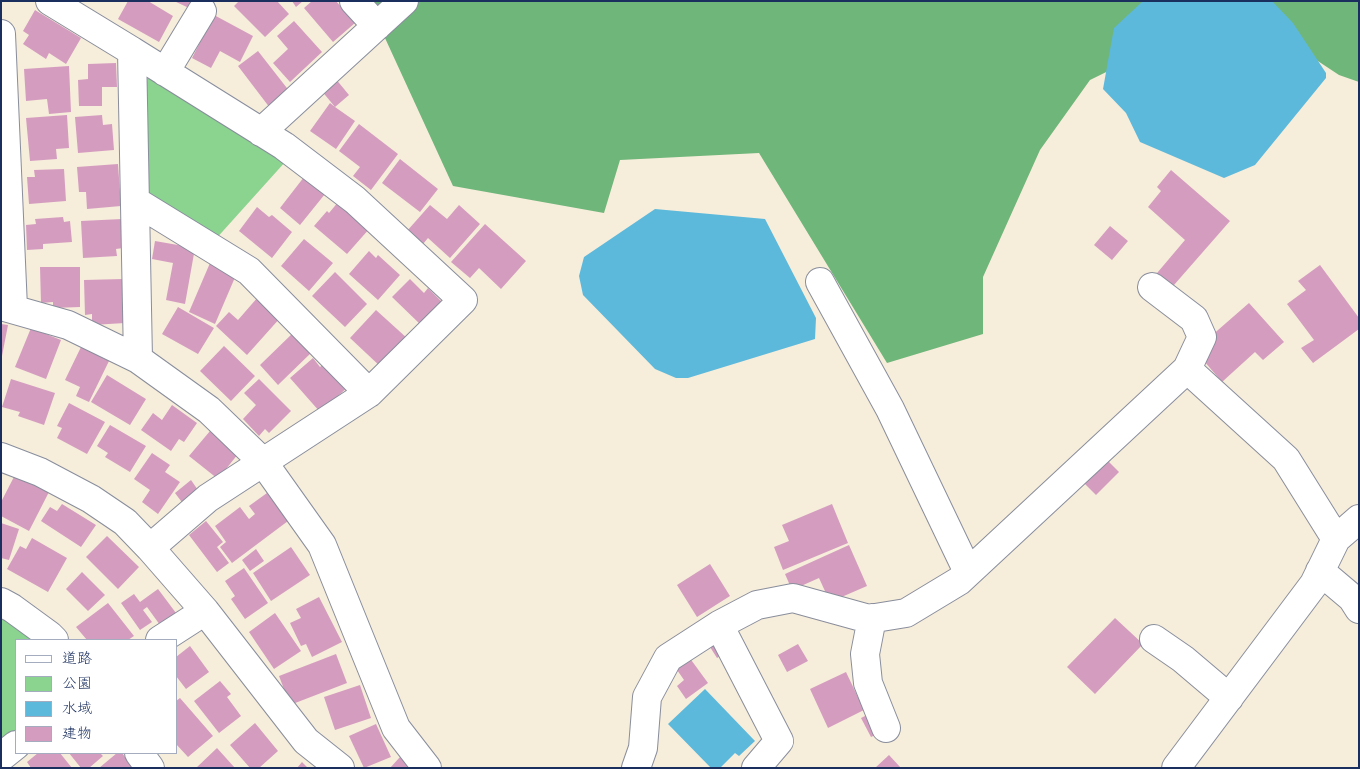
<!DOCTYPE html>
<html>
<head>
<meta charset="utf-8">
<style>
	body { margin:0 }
	#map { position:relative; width:1360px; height:769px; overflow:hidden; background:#f7eddb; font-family:Kalam,"Klee One",sans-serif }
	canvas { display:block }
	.frame { position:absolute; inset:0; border:2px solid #1b2f5e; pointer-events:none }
	.legend { position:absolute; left:15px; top:639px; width:162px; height:115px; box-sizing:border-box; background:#fff; border:1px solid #a4acbf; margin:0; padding:6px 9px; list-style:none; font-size:15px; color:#1b2f5e }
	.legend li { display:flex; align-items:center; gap:10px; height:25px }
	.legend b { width:25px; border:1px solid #a4acbf }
</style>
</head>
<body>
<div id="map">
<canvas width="1360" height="769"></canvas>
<div class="frame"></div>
<ul class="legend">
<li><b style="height:6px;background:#fff"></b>道路</li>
<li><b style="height:14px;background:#8ad490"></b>公園</li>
<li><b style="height:14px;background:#5db9db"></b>水域</li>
<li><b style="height:14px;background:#d49dbf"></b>建物</li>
</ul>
</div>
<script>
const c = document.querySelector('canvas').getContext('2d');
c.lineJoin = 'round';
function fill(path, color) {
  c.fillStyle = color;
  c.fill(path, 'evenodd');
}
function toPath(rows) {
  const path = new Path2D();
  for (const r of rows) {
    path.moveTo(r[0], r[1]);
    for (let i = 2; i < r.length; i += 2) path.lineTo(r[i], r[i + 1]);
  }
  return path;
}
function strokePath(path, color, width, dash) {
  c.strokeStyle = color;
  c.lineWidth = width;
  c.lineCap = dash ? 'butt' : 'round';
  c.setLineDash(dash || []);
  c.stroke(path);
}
fill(toPath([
	[153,77,286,161,214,241,149,203,142,81],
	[1,612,37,640,16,640,16,733,1,744]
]), '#8ad490');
fill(toPath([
	[368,1,1359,1,1359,82,1339,75,1286,40,1214,19,1090,80,1040,150,983,277,983,334,887,363,759,153,620,160,604,213,453,186]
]), '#6fb67a');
fill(toPath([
	[1143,1,1272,1,1293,23,1326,73,1326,78,1255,165,1224,178,1140,142,1126,113,1103,89,1114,28],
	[655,209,765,219,816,318,815,339,688,378,676,378,655,369,583,295,579,276,584,257],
	[705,689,755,741,739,756,735,753,720,768,711,768,668,724]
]), '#5db9db');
fill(toPath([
	[128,1,148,1,173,16,159,42,118,19],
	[174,1,192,1,189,8],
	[239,1,277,1,289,14,265,37,234,6],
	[292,1,303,1,296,7],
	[312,1,336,1,355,23,333,42,304,8],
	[35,10,81,38,66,64,49,53,46,59,23,44,29,35,23,31],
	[214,15,253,36,240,62,220,51,211,68,192,58],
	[294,21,322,52,290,82,273,63,288,49,277,36],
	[258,51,290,92,270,108,238,66],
	[116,63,117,87,102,87,102,106,79,106,78,80,88,79,88,64],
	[69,66,71,112,49,114,47,99,26,101,24,69],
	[335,78,349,95,335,107,355,121,336,149,310,131,330,103,335,107,321,90],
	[67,115,69,148,56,149,57,159,30,161,26,118],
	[102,115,103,125,112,124,114,150,78,153,75,117],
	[359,124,398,154,371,190,353,176,360,167,339,151],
	[400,159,438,189,420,212,382,183],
	[118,164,121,206,87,209,86,192,79,192,77,167],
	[64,169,66,201,29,204,27,177,35,177,34,170],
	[1171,170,1230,221,1167,293,1152,279,1185,240,1148,207,1161,191,1157,187],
	[304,177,325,194,300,225,280,208],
	[339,201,370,228,347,254,314,226,327,211,329,213],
	[430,205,447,219,459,205,480,224,450,258,428,238,423,244,407,231],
	[257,207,269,217,272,215,292,232,272,258,239,231],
	[63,217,64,222,70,221,72,242,43,244,43,249,27,250,26,225,36,224,35,219],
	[122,219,123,248,116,249,117,256,83,258,81,221],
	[485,224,526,261,501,289,479,268,470,278,451,262],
	[1110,226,1128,241,1112,260,1094,245],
	[304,239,333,263,309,291,281,266],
	[155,241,195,248,185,304,166,300,173,263,152,259],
	[369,251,376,258,378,255,400,275,378,300,349,274],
	[210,263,236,275,215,324,189,312],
	[1320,265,1359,318,1359,329,1313,363,1301,348,1314,340,1287,304,1306,290,1298,281],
	[40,267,80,267,80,307,53,308,53,302,41,303],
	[335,272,367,304,345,327,312,296],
	[123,279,125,323,92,325,92,314,85,315,84,280],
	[410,279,424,293,428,288,444,304,422,326,392,297],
	[258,297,281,317,247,355,216,326,229,312,238,320],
	[1249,303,1284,342,1263,360,1255,352,1222,382,1204,361,1210,337],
	[178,307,214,328,198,354,162,334],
	[376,310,408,339,382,368,350,338],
	[1,324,8,325,2,356,1,356],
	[31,328,61,340,46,379,15,367],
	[295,331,313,351,278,385,260,365],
	[224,346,255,376,231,401,200,371],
	[81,347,109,361,89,402,76,396,80,387,65,380],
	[313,358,320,367,326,362,348,387,320,412,290,378],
	[107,375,146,399,130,425,91,402],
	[11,379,55,393,44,425,18,416,20,412,2,407],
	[259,379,291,411,269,433,265,429,259,436,243,419,256,405,244,393],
	[69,403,105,422,87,454,57,438,62,428,57,426],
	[172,405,197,423,184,442,179,439,171,451,141,430,153,413,162,420],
	[110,425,146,446,130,472,105,457,108,453,97,446],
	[210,431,238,454,218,479,189,456],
	[152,453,170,465,165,472,180,482,158,514,142,502,150,490,134,479],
	[1103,456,1119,472,1096,495,1080,479],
	[16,473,50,490,29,531,1,516,1,502],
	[191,480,200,493,184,505,175,493],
	[267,493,288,521,232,563,220,547,226,542,215,526,240,507,249,519,255,514,249,506],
	[62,504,96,525,81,547,41,521,50,507,57,511],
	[832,504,848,543,783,570,774,547,789,541,782,525],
	[206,521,223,542,217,547,229,563,217,572,189,535],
	[1,523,19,529,9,560,1,558],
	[107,536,139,567,118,589,86,557],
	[32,538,67,558,48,592,7,569,20,546,26,549],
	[849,545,867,586,830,602,819,578,792,590,785,574],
	[291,547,310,575,271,601,253,573],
	[256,549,264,561,250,571,242,560],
	[710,564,730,596,697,617,677,585],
	[244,568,268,603,245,619,231,599,235,596,225,581],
	[82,572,105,595,88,611,66,589],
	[158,589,176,613,160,625,147,607,143,610,152,622,140,630,121,603,134,594,140,602],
	[319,597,342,642,312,657,306,644,301,646,290,623,301,618,296,609],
	[108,603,134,636,128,640,87,640,76,627],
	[275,613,301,651,274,669,249,632],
	[1115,618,1143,644,1095,694,1067,667],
	[718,642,725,653,717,658,710,647],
	[798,644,808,661,787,672,778,655],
	[190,646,209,672,186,689,176,676,176,657],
	[336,654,347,683,290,705,279,676],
	[689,657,708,683,686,699,677,686,684,680,675,667],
	[846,672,864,710,828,728,810,689],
	[220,681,231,694,227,697,241,716,219,733,194,701],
	[360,685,371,718,335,730,324,697],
	[180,698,213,736,188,757,176,744,176,701],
	[873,712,883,731,871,737,861,718],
	[255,723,278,751,259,768,250,768,230,745],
	[376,724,391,757,364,768,349,736],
	[217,748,235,768,196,768],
	[38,753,60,753,72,768,31,768,27,762],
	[69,753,100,753,103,756,89,768,81,768],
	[117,753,122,753,134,768,99,768],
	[889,755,901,768,875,768],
	[400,757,412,768,390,768],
	[302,762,308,768,297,768]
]), '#d49dbf');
const minor = toPath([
	[50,1,132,51],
	[354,1,377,26],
	[1,34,13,308],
	[165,72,202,11],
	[261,132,404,1],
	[135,201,249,271,369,393,208,498,150,548],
	[820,282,890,409,968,572],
	[1152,287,1194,319,1202,337,1187,369],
	[1,306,68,325,138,359,209,410,263,462,322,545,396,728,427,768],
	[138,359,132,51,284,146,355,200,463,300,369,393],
	[1,457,40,472,91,499,125,522,150,548,205,611,306,741,340,768],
	[1320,571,1352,598,1359,609],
	[1,602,12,608,49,635,54,640],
	[872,618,865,654,868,683,886,728],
	[719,625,779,741,756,768],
	[1154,639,1183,659,1229,698],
	[160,640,205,611],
	[139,753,150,768],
	[1,757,16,745],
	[636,768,643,748,647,697,668,658,719,625,757,605,793,598,869,619,906,613,959,581,1187,369,1286,459,1336,539],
	[1176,768,1314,584,1336,539,1359,519]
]);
strokePath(minor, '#898e9c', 30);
strokePath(minor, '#fff', 28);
</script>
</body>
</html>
